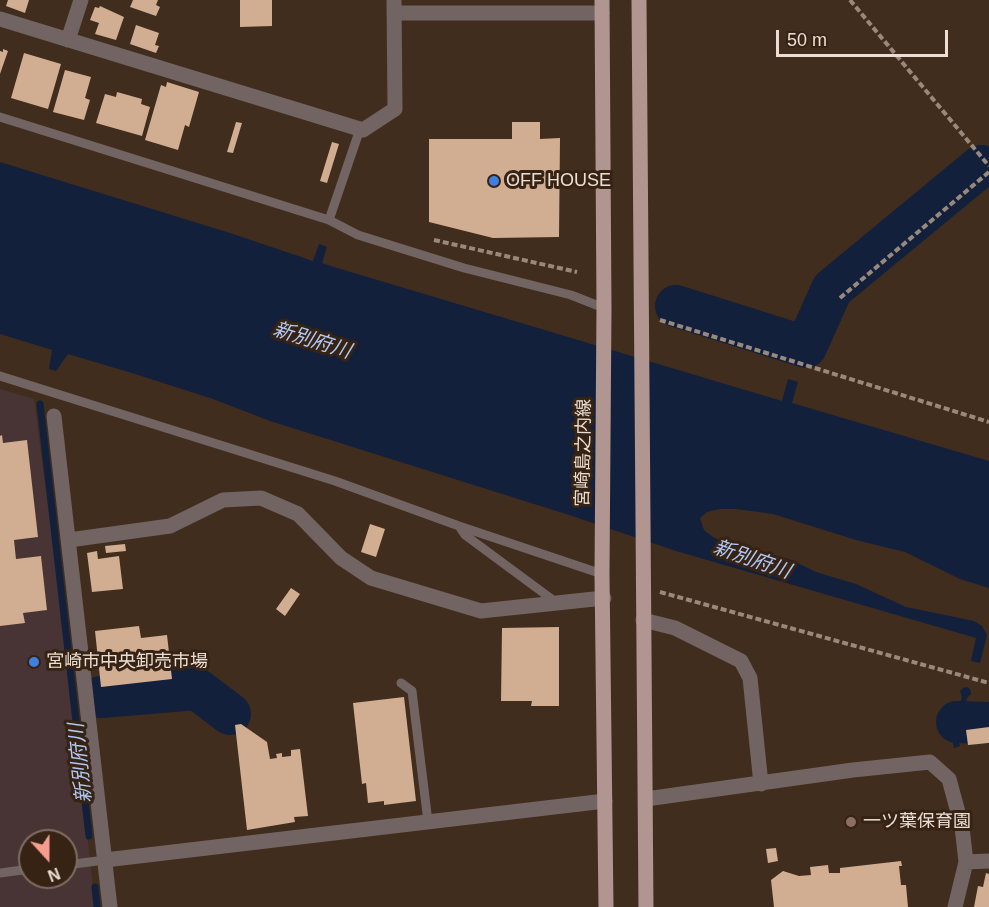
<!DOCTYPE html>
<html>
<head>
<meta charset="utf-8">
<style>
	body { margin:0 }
	#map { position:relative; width:989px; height:907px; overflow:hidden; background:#412d1d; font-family:Helvetica,sans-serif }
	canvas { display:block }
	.north { position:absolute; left:18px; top:829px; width:60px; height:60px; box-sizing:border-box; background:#362314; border:2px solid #7e6e61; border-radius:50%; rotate:159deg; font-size:16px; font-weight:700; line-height:24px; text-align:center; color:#ebded4 }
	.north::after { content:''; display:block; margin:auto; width:21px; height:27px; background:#f59d8f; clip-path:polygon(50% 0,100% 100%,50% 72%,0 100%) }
	.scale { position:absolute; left:776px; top:30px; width:172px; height:27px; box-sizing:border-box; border:3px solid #ebded4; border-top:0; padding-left:8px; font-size:18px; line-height:21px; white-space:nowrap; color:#ebded4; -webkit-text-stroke:4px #362314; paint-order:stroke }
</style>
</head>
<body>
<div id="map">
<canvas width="989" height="907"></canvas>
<div class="north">N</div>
<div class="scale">50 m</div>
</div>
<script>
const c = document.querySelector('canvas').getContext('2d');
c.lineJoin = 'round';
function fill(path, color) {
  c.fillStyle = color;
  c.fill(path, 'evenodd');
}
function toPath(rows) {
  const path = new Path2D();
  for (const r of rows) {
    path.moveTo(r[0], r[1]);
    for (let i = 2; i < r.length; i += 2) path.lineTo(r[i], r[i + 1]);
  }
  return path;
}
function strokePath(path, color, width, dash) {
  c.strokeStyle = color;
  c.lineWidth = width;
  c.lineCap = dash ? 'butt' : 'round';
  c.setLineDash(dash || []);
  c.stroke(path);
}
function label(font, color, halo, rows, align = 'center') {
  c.font = font + ' Helvetica,"Noto Sans JP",sans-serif';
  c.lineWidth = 6;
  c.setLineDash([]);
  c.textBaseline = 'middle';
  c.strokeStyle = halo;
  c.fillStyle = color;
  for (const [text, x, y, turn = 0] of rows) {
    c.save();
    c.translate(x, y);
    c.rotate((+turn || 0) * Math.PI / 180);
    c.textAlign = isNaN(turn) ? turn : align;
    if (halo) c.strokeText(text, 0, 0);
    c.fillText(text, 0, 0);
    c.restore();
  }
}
fill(toPath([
	[0,389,34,399,73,699,95,907,0,907,0,626,24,622,23,613,47,609,41,556,16,559,14,540,38,537,3,443,2,436,0,436],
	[30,841,66,841,66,877,30,877]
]), '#483335');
fill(toPath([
	[0,162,230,233,313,261,319,244,327,247,322,263,334,267,782,401,788,379,795,381,798,382,792,403,989,461,989,588,960,579,905,552,856,540,773,514,736,509,720,509,707,512,700,518,704,530,713,537,727,544,789,559,816,572,856,584,906,607,974,621,982,626,987,635,980,663,971,661,976,638,676,551,566,514,270,421,213,399,135,374,68,354,56,371,49,369,52,350,0,334],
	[967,687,970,689,971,694,967,698,956,734,960,746,954,748,951,734,962,697,960,691,963,688]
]), '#12203c');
strokePath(toPath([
	[40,404,89,836],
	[95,887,97,907]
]), '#12203c', 7);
strokePath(toPath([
	[676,306,806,347,832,289,981,166],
	[101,697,197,689,230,714],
	[957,722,989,723]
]), '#12203c', 42);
fill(toPath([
	[8,0,29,0,25,13,6,6],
	[133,0,158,0,156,5,160,7,156,16,130,7],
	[240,0,272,0,272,26,240,27],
	[100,6,124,17,116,40,95,34,99,23,90,20,95,7,99,8],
	[136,25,159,33,155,45,159,46,156,53,130,44],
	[3,49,8,51,0,74,0,51,3,52],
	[24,53,61,64,48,109,11,98],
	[65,70,91,77,85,98,90,100,84,120,53,112],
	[167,82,199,92,189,127,185,125,178,150,145,140,161,85,166,87],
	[117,92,142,99,141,104,150,107,142,136,96,123,105,94,116,97],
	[236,122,242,123,233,153,227,152],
	[512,122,540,122,540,139,560,138,559,237,493,238,429,222,429,139,512,139],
	[332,142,339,144,327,183,320,181],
	[2,435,3,443,27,440,38,537,14,540,16,559,41,556,47,610,23,613,25,623,0,626,0,436],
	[370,524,385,529,376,557,361,552],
	[125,544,126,551,106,553,105,546],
	[97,551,98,559,119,556,123,589,92,592,87,553],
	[291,588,300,594,285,616,276,609],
	[139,626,141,638,167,635,172,679,101,687,95,631],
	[559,627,559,706,531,706,532,701,501,701,502,628],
	[404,697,416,801,384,805,384,801,368,803,366,783,362,784,353,703],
	[241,724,267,742,270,759,277,758,276,754,282,753,282,757,291,756,291,750,300,749,308,816,294,817,295,822,247,830,235,725],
	[989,727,989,743,968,745,966,730],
	[776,848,778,861,768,863,766,849],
	[901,861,902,866,899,866,901,885,906,885,908,907,774,907,771,880,783,871,799,876,811,875,810,867,828,865,829,873,840,873,840,868],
	[986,873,989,874,989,907,974,907,978,886,983,887]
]), '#d1ae91');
strokePath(toPath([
	[850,0,989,166],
	[434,240,577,272],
	[840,298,989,172],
	[660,320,989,422],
	[660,592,989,683]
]), '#99897c', 4, [6, 3]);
strokePath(toPath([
	[0,117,329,220,358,235,464,268,571,295,604,308],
	[329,220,360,129],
	[0,376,335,481,459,526,602,574],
	[459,526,465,535,557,603],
	[401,683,412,691,428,822],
	[66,865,105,860],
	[0,873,30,869]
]), '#716462', 9);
strokePath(toPath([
	[394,13,602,13],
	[0,19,363,130,395,109,394,0],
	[68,40,81,0],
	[54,416,110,907],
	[69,540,170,526,223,500,261,498,298,514,341,558,371,578,481,611,604,598],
	[643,620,675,628,741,661,750,678,761,784],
	[646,799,853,770,930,762,949,779,962,827,966,862,955,907],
	[105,860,605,801],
	[966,862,989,861]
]), '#716462', 15);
strokePath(toPath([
	[602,0,604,308,602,574,606,907],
	[639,0,646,907]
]), '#b09590', 15);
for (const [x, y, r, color] of [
	[494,181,6,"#3f7fe0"],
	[34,662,6,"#3f7fe0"],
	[851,822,6,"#8d6e63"]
]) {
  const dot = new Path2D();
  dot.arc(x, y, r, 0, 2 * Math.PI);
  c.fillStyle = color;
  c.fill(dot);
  strokePath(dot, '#362314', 2);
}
label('18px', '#ebded4', '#362314', [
	["OFF HOUSE",506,181],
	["宮崎市中央卸売市場",46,662],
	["一ツ葉保育園",863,822]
], 'left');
label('18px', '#ebded4', '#362314', [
	["宮崎島之内線",584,453,-89]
]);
label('italic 20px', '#afc8f5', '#362314', [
	["新別府川",312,341,17],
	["新別府川",752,560,19],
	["新別府川",81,763,-96]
]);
</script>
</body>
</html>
